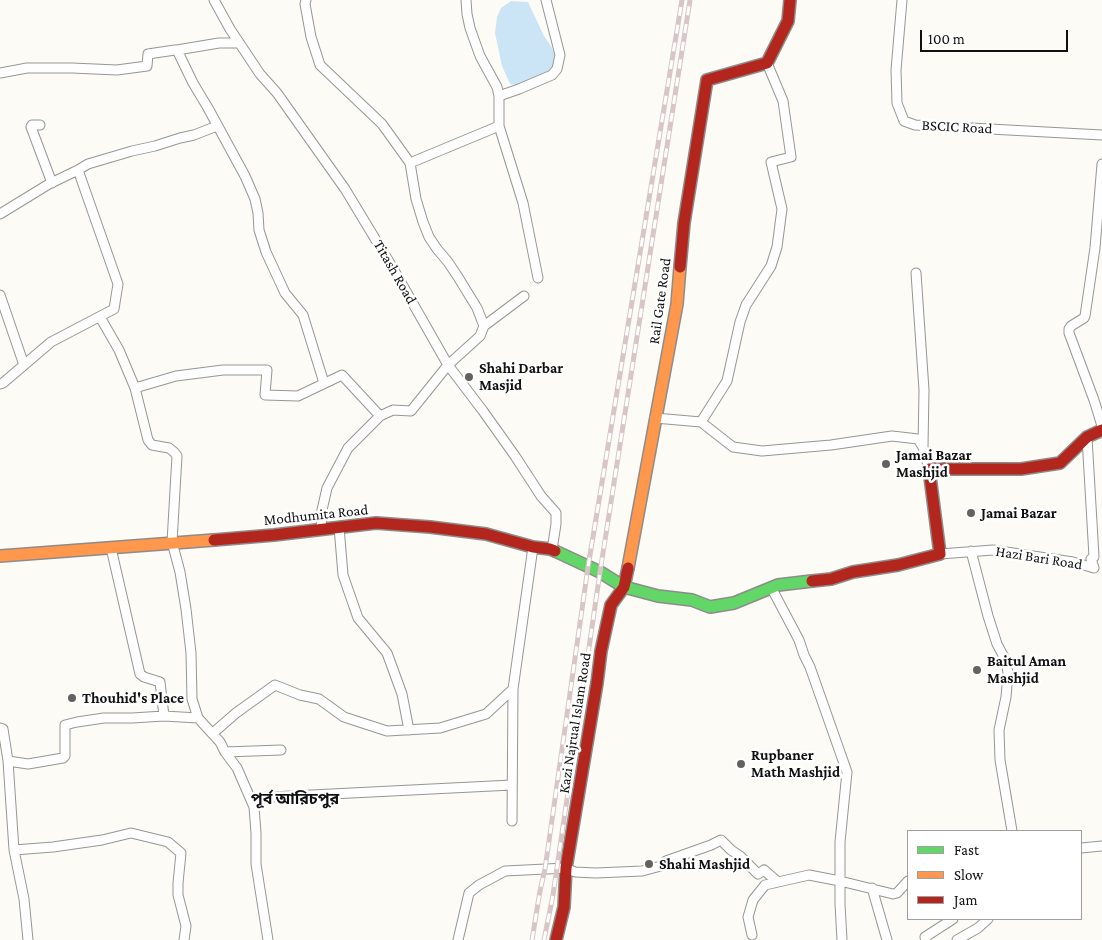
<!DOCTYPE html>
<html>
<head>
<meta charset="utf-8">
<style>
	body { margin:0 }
	#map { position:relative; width:1102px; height:940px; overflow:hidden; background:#fcfbf6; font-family:"Crimson Pro",serif }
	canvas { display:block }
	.legend { position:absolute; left:907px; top:830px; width:175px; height:90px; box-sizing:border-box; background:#fff; border:1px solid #9f9f9f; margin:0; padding:6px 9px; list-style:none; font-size:15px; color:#101010 }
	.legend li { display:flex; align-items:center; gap:10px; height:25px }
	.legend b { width:25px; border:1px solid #9f9f9f }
	.scale { position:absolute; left:920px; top:30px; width:148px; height:22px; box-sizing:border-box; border:2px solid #101010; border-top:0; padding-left:6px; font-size:15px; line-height:18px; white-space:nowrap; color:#101010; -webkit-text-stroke:4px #fff; paint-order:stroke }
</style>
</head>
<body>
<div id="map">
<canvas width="1102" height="940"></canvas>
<ul class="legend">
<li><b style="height:6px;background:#63d668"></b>Fast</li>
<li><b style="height:6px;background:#ff974d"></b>Slow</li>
<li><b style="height:6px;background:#b3261e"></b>Jam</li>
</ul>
<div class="scale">100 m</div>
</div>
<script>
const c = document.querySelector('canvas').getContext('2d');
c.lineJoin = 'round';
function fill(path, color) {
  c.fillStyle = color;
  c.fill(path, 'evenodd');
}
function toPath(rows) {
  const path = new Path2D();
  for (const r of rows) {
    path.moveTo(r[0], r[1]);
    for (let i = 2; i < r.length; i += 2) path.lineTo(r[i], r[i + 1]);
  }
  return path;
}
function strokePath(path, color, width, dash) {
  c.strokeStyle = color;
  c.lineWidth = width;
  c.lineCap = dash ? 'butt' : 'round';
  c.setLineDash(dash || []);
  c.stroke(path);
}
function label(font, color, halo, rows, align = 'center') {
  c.font = font + ' "Crimson Pro","Noto Sans Bengali",serif';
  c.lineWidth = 5;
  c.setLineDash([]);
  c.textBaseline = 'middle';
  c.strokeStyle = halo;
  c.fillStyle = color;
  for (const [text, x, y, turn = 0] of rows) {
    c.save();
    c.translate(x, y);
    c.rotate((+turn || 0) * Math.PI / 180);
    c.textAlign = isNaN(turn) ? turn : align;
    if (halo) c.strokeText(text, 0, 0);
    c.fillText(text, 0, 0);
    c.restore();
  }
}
fill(toPath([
	[511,1,528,2,544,36,551,46,556,57,552,72,519,85,510,84,502,66,495,33,497,17,501,8]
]), '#cce5f6');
const street = toPath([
	[214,0,230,29,260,74,277,93,345,189,391,265,448,365,483,411,515,456,541,496,556,513,556,524,552,550],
	[306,0,305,4,311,37,320,65,382,124,410,163,499,126],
	[466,0,467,14,470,28,480,56,497,87,499,96],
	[902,0,896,70,897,103,904,121,915,125,1102,135],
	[239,43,219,43,177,50,193,83,208,108,245,176,255,199,258,213,259,230,266,252,285,293,303,315,324,383],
	[0,73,27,68,72,68,117,70,147,66,148,54,175,50,177,50],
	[40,125,32,125,31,127,52,183],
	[410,163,416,199,423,222,429,237,437,249,448,262,458,277,477,308,484,326],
	[1102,164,1095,248,1085,316,1084,318,1071,326,1069,329,1069,333,1094,400,1102,426],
	[0,214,49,184,78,170,88,164,132,151,155,146,180,138,194,135,217,126],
	[538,278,523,203,499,126,499,96,519,89,552,75,557,69,560,55,546,0],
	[0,295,24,365],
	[100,317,119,350,135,388,148,440,152,445,169,448,174,452,177,456,172,542,180,572,186,609,191,653,192,699,198,718,220,742,225,752,237,768,254,807,256,833,256,864,268,940],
	[0,384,3,383,51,342,114,309,118,284,78,170],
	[135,388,176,376,223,370,267,370,265,395,298,396,342,375,380,416],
	[655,418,701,422,733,447,762,451,831,445,892,436,918,439,923,447,924,390,916,273],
	[701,422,727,381,740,322,746,305,771,266,777,247,782,209,771,162,791,157,783,101,767,63],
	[923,447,929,469],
	[339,527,343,575,358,618,387,653,402,694,409,730],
	[321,529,322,510,327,488,348,448,380,416,393,410,411,411,448,365,480,336,484,326,524,296],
	[111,548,140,674,144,677,160,682,164,716],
	[971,551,988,616,997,644,1006,661,1008,673,1006,697,999,730,1000,760,1012,831],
	[940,554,993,550,1073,562,1094,568,1091,559,1094,557,1087,437],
	[772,589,799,640,804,655,810,667,847,772,840,842,840,904,842,940],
	[0,728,3,729,8,761,28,764,63,758,65,756,65,725,77,722,104,718,132,718,164,716,198,718],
	[213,733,236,713,275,685,300,695,319,699,344,717,387,731,440,728,486,714,513,689],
	[225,752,281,750],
	[8,761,14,850,24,899,28,940],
	[251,798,512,785],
	[512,821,513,689,533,547],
	[1081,848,1102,846],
	[14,850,53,847,102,840,131,833,168,842,181,853,178,883,178,895,186,926,184,940],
	[872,888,887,940],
	[752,935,748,917,753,900,765,885,809,875,840,881,893,894,897,893,908,881],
	[458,940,469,893,479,885,505,871,566,868,575,872,596,873,642,871,661,866,666,861,711,845,721,840,731,850,740,856,758,874,764,870,778,882],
	[926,940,925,937,953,919],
	[957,940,978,928,988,919]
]);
const fast = toPath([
	[555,551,600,572,624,587,658,596,692,600,710,607,734,603,778,585,812,581]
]);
const slow = toPath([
	[0,556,214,540],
	[628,568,677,304,680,267]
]);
const jam = toPath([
	[680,267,684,223,707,80,767,63,788,21,790,0],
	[214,540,274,535,376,523,430,527,486,534,533,547,550,549,555,551],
	[812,581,831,579,853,572,898,565,940,554,929,469,1021,469,1060,463,1087,437,1102,430],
	[556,940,564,907,566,868,597,683,601,651,611,605,624,587,628,568]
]);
strokePath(street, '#969694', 11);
strokePath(fast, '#8d8c8a', 14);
strokePath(slow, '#8d8c8a', 14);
strokePath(jam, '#8d8c8a', 14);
strokePath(street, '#fffefe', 9);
strokePath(fast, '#63d668', 11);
strokePath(slow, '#ff974d', 11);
strokePath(jam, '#b3261e', 11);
const rail = toPath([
	[532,940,540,891,545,869,588,567,682,0],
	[544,940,553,895,600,572,690,0]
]);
strokePath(rail, '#d8c6c6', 5);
strokePath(rail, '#fff', 3, [9]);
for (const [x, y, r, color] of [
	[469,377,5,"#636260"],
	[886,464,5,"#636260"],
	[971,513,5,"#636260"],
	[977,670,5,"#636260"],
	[72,698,5,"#636260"],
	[741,764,5,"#636260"],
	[649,864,5,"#636260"]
]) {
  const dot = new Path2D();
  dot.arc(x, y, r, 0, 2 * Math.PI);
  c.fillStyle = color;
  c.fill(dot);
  strokePath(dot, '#fff', 2);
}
label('15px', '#101010', '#fff', [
	["BSCIC Road",957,127,3],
	["Titash Road",395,272,60],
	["Rail Gate Road",660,301,-82],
	["Modhumita Road",316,515,-6],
	["Hazi Bari Road",1039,558,9],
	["Kazi Najrual Islam Road",575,723,-81]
]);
label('bold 15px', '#101010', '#fff', [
	["Shahi Darbar",479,368],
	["Masjid",479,385],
	["Jamai Bazar",896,455],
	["Mashjid",896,472],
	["Jamai Bazar",981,513],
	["Baitul Aman",987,661],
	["Mashjid",987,678],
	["Thouhid's Place",82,698],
	["Rupbaner",751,755],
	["Math Mashjid",751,772],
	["Shahi Mashjid",659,864]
], 'left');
label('bold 16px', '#101010', '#fff', [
	["পূর্ব আরিচপুর",295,799]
]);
</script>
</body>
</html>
